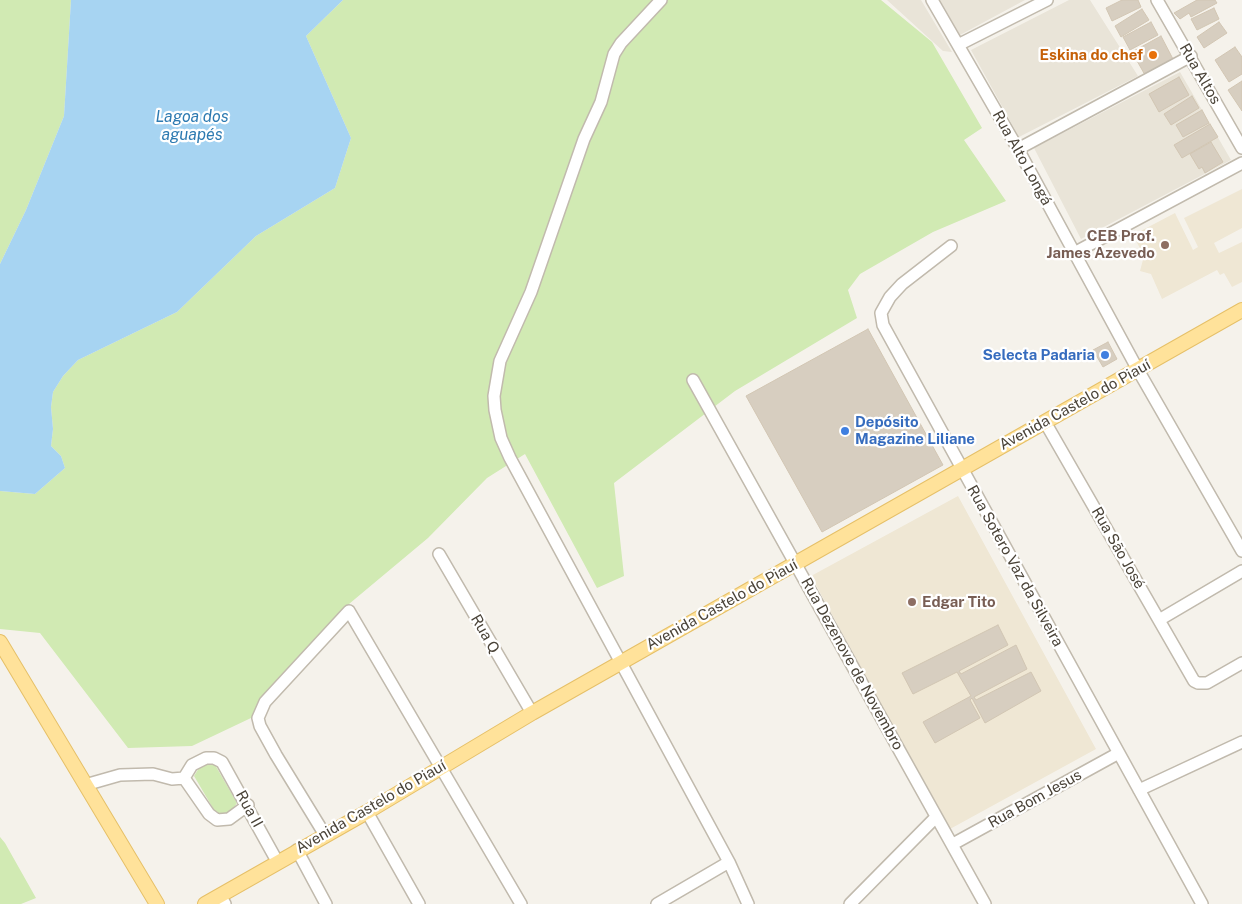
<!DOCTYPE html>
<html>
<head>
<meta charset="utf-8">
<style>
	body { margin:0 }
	canvas { display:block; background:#f5f2eb }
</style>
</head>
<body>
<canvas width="1242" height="904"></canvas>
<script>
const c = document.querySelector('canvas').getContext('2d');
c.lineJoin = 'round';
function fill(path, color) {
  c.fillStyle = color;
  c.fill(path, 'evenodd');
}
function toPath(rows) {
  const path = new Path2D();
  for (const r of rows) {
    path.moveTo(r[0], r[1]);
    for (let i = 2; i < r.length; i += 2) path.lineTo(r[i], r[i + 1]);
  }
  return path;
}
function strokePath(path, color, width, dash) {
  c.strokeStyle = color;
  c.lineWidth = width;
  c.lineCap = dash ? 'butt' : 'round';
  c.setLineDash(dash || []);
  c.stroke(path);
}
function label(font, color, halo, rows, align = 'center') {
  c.font = font + ' "Public Sans",sans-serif';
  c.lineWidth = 4.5;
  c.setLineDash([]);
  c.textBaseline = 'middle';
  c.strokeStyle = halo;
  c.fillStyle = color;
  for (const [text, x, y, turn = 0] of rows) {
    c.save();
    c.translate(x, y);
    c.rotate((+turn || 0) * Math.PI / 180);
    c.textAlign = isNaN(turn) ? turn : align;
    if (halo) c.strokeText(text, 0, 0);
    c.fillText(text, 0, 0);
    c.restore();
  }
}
fill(toPath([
	[887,0,921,0,952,52,943,51],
	[940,0,1025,0,960,35],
	[1069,0,1090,0,1138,76,1019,137,971,50],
	[1180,72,1231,160,1081,239,1034,148]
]), '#e9e4d8');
fill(toPath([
	[1242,189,1242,228,1214,243,1219,253,1242,242,1242,282,1232,287,1224,273,1220,275,1217,270,1162,299,1151,274,1140,271,1144,256,1133,235,1175,213,1193,250,1198,247,1184,218],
	[958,496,1096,749,950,829,865,687,870,684,811,576]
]), '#efe7d4');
fill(toPath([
	[0,0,71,0,64,116,26,210,0,264],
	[343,0,881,0,932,42,982,128,964,140,1006,201,933,232,860,274,848,290,857,318,735,391,614,483,624,576,597,588,525,454,487,478,428,538,349,604,251,718,192,746,128,748,40,633,0,629,0,491,35,494,65,468,61,456,51,446,53,429,51,407,53,392,63,376,78,360,177,312,256,236,335,188,351,138,306,36],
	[214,763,237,803,229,814,217,815,194,776,199,768,206,764],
	[0,837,5,843,36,898,21,904,0,904]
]), '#d1eab3');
fill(toPath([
	[71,0,343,0,306,36,351,138,335,188,256,236,177,312,78,360,63,376,53,392,51,407,53,429,51,446,61,456,65,468,35,494,0,491,0,264,26,210,64,116]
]), '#a7d4f2');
const building = toPath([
	[1122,0,1138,0,1141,7,1112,21,1106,8,1122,0],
	[1197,0,1215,0,1217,3,1191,17,1189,13,1180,19,1174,13,1197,0],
	[1214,8,1219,19,1197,30,1191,19,1214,8],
	[1142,9,1149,20,1121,37,1115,26,1142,9],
	[1151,22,1158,35,1130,50,1123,37,1151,22],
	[1219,22,1227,33,1204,48,1197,37,1219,22],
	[1161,36,1173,59,1145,75,1132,52,1161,36],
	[1235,47,1242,57,1242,74,1229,82,1215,60,1235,47],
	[1179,77,1189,95,1159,112,1149,94,1179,77],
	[1242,81,1242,111,1228,90,1242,81],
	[1192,96,1199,108,1171,125,1164,114,1192,96],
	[1202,110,1209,123,1183,137,1176,125,1202,110],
	[1210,124,1218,137,1182,158,1174,145,1210,124],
	[1211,142,1223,162,1205,173,1202,167,1199,169,1190,154,1211,142],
	[868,329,943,465,822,532,746,396,868,329],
	[1108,342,1117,359,1103,367,1093,350,1108,342],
	[998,625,1008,645,959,671,961,674,1016,645,1027,669,974,697,976,700,1031,672,1041,691,985,723,972,698,970,700,980,718,935,743,923,722,971,696,957,672,913,694,902,673,998,625]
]);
fill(building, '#d7cec0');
strokePath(building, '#d2c6b3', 1);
const minor = toPath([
	[661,0,621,43,614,54,601,102,584,139,531,292,500,361,494,396,495,410,501,438,510,458,729,862,748,904],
	[932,0,1018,149,1138,370,1242,551],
	[1157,0,1242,148],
	[958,45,1047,0],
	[1018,149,1191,56],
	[951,246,902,284,890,297,881,313,883,325,1202,904],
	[1074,253,1242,163],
	[693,380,985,904],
	[1045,422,1194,681,1198,683,1207,683,1242,663],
	[439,554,532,713],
	[1159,620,1242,571],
	[184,778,192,765,206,758,214,758,222,762,277,861],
	[184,778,209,814,217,820,229,819,248,805],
	[85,785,120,775,153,774,172,779,184,778],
	[1139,790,1242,742],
	[367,812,419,904],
	[325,835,276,755,260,726,258,718,265,702,349,611,521,904],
	[953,844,1117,754],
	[297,850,326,904],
	[220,895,225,904],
	[657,904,729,862],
	[850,904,936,817]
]);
const major = toPath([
	[0,642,157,904],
	[205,904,367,812,532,713,1242,310]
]);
strokePath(minor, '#c1baad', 14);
strokePath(major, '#e6c068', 16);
strokePath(minor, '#fff', 11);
strokePath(major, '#ffe29a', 14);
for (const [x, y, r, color] of [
	[1153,55,5,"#e8710a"],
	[1165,245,5,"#8d6e63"],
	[1105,355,5,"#3f7fe0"],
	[845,431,5,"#3f7fe0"],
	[912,602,5,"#8d6e63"]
]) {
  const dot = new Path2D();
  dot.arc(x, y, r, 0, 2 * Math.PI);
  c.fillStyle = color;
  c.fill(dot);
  strokePath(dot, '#fff', 2);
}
label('bold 15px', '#c56008', '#fff', [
	["Eskina do chef",1143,55]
], 'right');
label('15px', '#4a4338', '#fff', [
	["Rua Altos",1200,74,60],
	["Rua Alto Longá",1022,158,61],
	["Avenida Castelo do Piauí",1075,405,-29],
	["Rua São José",1118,548,60],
	["Rua Sotero Vaz da Silveira",1015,566,61],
	["Avenida Castelo do Piauí",722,605,-29],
	["Rua Q",485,634,60],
	["Rua Dezenove de Novembro",852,664,61],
	["Rua Bom Jesus",1035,799,-29],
	["Avenida Castelo do Piauí",371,807,-30],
	["Rua II",249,809,61]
]);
label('bold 15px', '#785e54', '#fff', [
	["CEB Prof.",1155,236],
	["James Azevedo",1155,253],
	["Edgar Tito",922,602,"left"]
], 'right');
label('bold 15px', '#366cbe', '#fff', [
	["Selecta Padaria",1095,355],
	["Depósito",855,422,"left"],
	["Magazine Liliane",855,439,"left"]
], 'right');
label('italic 16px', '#2d7ab1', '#fff', [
	["Lagoa dos",192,117],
	["aguapés",192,135]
]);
</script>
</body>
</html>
